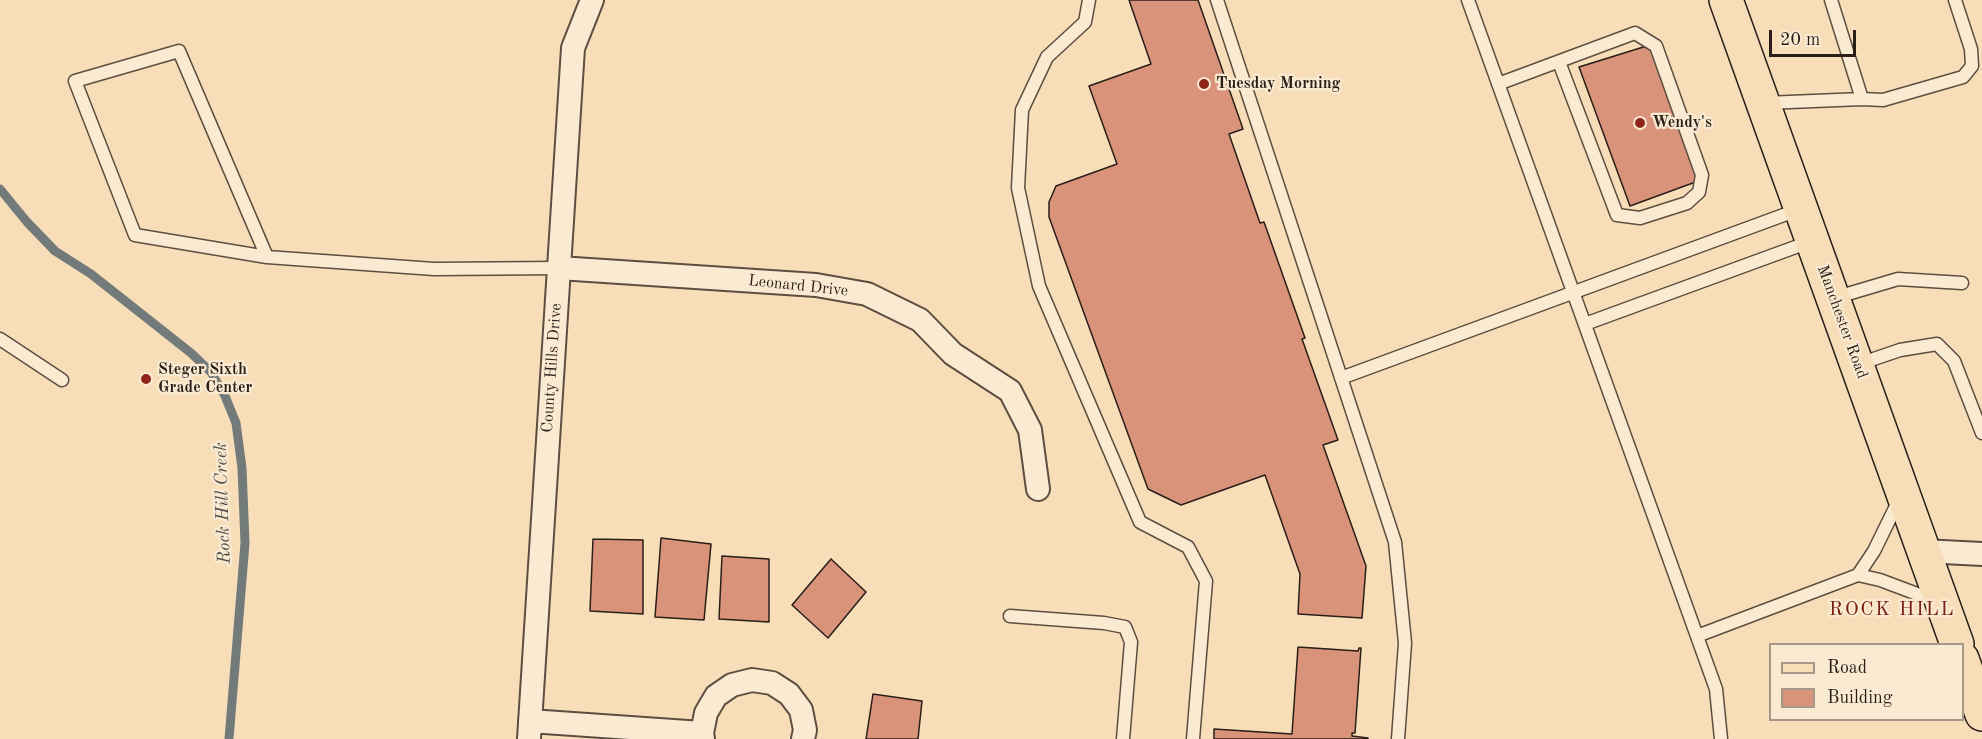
<!DOCTYPE html>
<html>
<head>
<meta charset="utf-8">
<style>
	body { margin:0 }
	#map { position:relative; width:1982px; height:739px; overflow:hidden; background:#f7deb9; font-family:"Old Standard TT",serif }
	canvas { display:block }
	.legend { position:absolute; left:1769px; top:643px; width:195px; height:78px; box-sizing:border-box; background:#faead2; border:2px solid #a69888; margin:0; padding:8px 10px; list-style:none; font-size:18px; color:#291e18 }
	.legend li { display:flex; align-items:center; gap:12px; height:30px }
	.legend b { width:30px; border:2px solid #a69888 }
	.scale { position:absolute; left:1769px; top:30px; width:87px; height:27px; box-sizing:border-box; border:3px solid #291e18; border-top:0; padding-left:8px; font-size:18px; line-height:21px; white-space:nowrap; color:#291e18; -webkit-text-stroke:4px #faead2; paint-order:stroke }
</style>
</head>
<body>
<div id="map">
<canvas width="1982" height="739"></canvas>
<ul class="legend">
<li><b style="height:8px;background:#f7deb9"></b>Road</li>
<li><b style="height:16px;background:#d9937b"></b>Building</li>
</ul>
<div class="scale">20 m</div>
</div>
<script>
const c = document.querySelector('canvas').getContext('2d');
c.lineJoin = 'round';
function toPath(rows) {
  const path = new Path2D();
  for (const r of rows) {
    path.moveTo(r[0], r[1]);
    for (let i = 2; i < r.length; i += 2) path.lineTo(r[i], r[i + 1]);
  }
  return path;
}
function strokePath(path, color, width, dash) {
  c.strokeStyle = color;
  c.lineWidth = width;
  c.lineCap = dash ? 'butt' : 'round';
  c.setLineDash(dash || []);
  c.stroke(path);
}
function fill(path, color) {
  c.fillStyle = color;
  c.fill(path, 'evenodd');
}
function label(font, color, halo, rows, align = 'center') {
  c.font = font + ' "Old Standard TT",serif';
  c.lineWidth = 4.5;
  c.setLineDash([]);
  c.textBaseline = 'middle';
  c.strokeStyle = halo;
  c.fillStyle = color;
  for (const [text, x, y, turn = 0] of rows) {
    c.save();
    c.translate(x, y);
    c.rotate((+turn || 0) * Math.PI / 180);
    c.textAlign = isNaN(turn) ? turn : align;
    if (halo) c.strokeText(text, 0, 0);
    c.fillText(text, 0, 0);
    c.restore();
  }
}
strokePath(toPath([
	[0,189,27,222,55,251,91,274,191,353,211,372,225,396,236,423,242,468,245,543,229,739]
]), '#727b7a', 9);
const building = toPath([
	[1129,0,1198,0,1243,129,1229,134,1260,223,1264,222,1305,338,1302,339,1338,440,1323,445,1366,566,1362,618,1298,614,1300,574,1265,475,1181,505,1148,489,1049,217,1049,202,1056,186,1117,164,1089,86,1151,64,1129,0],
	[1653,44,1701,180,1630,206,1579,67,1653,44],
	[661,538,711,544,704,620,655,617,661,538],
	[593,539,643,540,643,614,590,611,593,539],
	[722,556,769,559,769,622,719,619,722,556],
	[831,559,866,592,828,638,792,605,831,559],
	[1298,647,1358,651,1359,648,1361,648,1355,733,1352,733,1352,736,1368,738,1368,739,1214,739,1214,729,1292,734,1298,647],
	[873,694,922,701,918,739,866,739,873,694]
]);
fill(building, '#d9937b');
strokePath(building, '#291e18', 1.5);
const lane = toPath([
	[1089,0,1085,22,1047,57,1022,110,1018,188,1039,286,1140,522,1188,547,1206,581,1193,739],
	[1217,0,1395,542,1405,643,1398,739],
	[1468,0,1716,689,1721,739],
	[1831,0,1862,99],
	[1498,84,1635,33,1656,46,1702,175,1699,192,1687,203,1640,218,1617,215,1559,62],
	[1765,103,1862,99,1883,100,1963,77,1972,66,1971,49,1955,0],
	[267,257,135,235,75,81,179,51,267,257,434,269,559,268],
	[1834,298,1898,279,1962,283],
	[1585,324,1812,241],
	[0,339,62,380],
	[1859,364,1900,350,1937,344,1954,361,1982,433],
	[1341,378,1800,209],
	[1858,575,1874,551,1899,500],
	[1010,616,1104,623,1125,627,1131,642,1123,739],
	[1697,636,1858,575,1880,580,1936,601]
]);
const street = toPath([
	[559,268,816,285,867,294,920,320,953,354,1010,391,1030,430,1038,489],
	[1923,551,1982,554],
	[530,721,702,733],
	[529,739,573,48,592,0],
	[703,739,702,733,706,713,716,696,732,685,752,680,772,683,789,694,801,710,805,730,803,739]
]);
const primary = toPath([
	[1726,0,1957,644],
	[1962,659,1982,714]
]);
strokePath(lane, '#5c4e40', 15);
strokePath(street, '#5c4e40', 26);
strokePath(primary, '#291e18', 36);
strokePath(lane, '#faead2', 12);
strokePath(street, '#faead2', 22);
strokePath(primary, '#f7deb9', 33);
for (const [x, y, r, color] of [
	[1204,84,6,"#8f2418"],
	[1640,123,6,"#8f2418"],
	[146,379,6,"#8f2418"]
]) {
  const dot = new Path2D();
  dot.arc(x, y, r, 0, 2 * Math.PI);
  c.fillStyle = color;
  c.fill(dot);
  strokePath(dot, '#faead2', 2);
}
label('bold 16px', '#291e18', '#faead2', [
	["Tuesday Morning",1216,84],
	["Wendy's",1652,123],
	["Steger Sixth",158,370],
	["Grade Center",158,388]
], 'left');
label('16px', '#291e18', '#faead2', [
	["Leonard Drive",798,286,6],
	["Manchester Road",1842,322,70],
	["County Hills Drive",552,368,-86]
]);
label('italic 18px', '#4d4c49', '#faead2', [
	["Rock Hill Creek",223,503,-92]
]);
c.letterSpacing = '1.5px';
label('20px', '#7a1f14', '#faead2', [
	["ROCK HILL",1892,610]
]);
c.letterSpacing = '0px';
</script>
</body>
</html>
